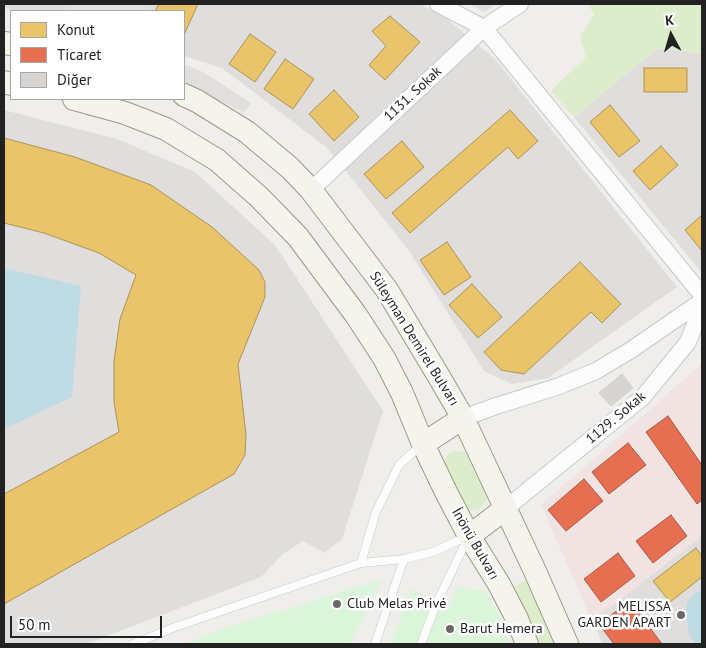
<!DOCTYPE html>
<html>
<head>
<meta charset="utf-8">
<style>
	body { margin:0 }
	#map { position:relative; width:706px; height:648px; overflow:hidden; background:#f0eeeb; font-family:"PT Sans",sans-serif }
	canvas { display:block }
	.frame { position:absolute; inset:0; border:5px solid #222; pointer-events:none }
	.legend { position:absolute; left:10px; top:10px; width:175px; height:90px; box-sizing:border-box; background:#fff; border:1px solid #a7a7a7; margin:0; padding:6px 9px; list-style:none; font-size:15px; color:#222 }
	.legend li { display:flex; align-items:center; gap:10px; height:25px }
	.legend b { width:25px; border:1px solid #a7a7a7 }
	.north { position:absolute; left:646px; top:10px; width:50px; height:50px; -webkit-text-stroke:4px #fff; paint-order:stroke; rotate:354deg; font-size:14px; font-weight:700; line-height:20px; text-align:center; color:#222 }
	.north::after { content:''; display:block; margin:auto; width:18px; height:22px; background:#222; clip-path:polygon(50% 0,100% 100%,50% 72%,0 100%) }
	.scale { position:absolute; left:10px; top:616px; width:152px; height:22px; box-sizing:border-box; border:2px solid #222; border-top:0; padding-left:6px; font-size:15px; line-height:18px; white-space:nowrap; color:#222; -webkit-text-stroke:4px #fff; paint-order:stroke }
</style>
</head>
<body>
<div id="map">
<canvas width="706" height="648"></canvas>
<div class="frame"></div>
<ul class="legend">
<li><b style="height:14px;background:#e9c46a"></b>Konut</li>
<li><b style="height:14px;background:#e76f51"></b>Ticaret</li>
<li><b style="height:14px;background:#d7d4d2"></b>Diğer</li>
</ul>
<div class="north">K</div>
<div class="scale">50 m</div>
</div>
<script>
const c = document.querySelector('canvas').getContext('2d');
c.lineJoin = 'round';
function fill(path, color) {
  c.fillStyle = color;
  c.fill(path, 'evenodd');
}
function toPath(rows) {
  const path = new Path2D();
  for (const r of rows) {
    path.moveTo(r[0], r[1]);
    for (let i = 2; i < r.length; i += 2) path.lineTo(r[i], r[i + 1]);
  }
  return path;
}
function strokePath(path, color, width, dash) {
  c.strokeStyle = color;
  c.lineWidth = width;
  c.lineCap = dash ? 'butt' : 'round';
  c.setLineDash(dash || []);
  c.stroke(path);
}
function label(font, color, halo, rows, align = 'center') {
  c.font = font + ' "PT Sans",sans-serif';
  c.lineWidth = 5;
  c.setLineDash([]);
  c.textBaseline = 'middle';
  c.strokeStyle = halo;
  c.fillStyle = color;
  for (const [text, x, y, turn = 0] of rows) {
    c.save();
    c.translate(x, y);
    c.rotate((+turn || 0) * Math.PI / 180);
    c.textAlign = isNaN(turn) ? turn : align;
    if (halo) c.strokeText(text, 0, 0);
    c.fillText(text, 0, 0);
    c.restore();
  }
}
fill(toPath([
	[4,4,420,4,446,18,495,59,677,287,548,378,512,384,484,371,409,251,346,171,326,147,222,68,184,56,184,11,16,11,4,8],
	[469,4,496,4,484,12],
	[658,48,702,54,702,273,574,117],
	[4,110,117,139,195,172,275,245,383,411,342,539,324,553,303,541,283,554,261,577,86,644,4,644],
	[702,536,702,644,603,644,592,621]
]), '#dfdedc');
fill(toPath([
	[702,364,702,536,592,621,541,505]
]), '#f1e3e1');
fill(toPath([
	[588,4,702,4,702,54,658,48,574,117,551,91,586,57,580,36,594,15],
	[454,451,460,451,468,454,487,493,487,499,481,508,475,510,470,510,465,507,444,464,445,459,449,454],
	[526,580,554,644,541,644,514,586]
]), '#ddeccb');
fill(toPath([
	[381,580,351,644,184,644,226,627],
	[456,586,486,592,498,613,511,644,390,644,411,589,437,602,449,605]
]), '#daf5da');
fill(toPath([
	[184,64,203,72,251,103,244,113,184,82]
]), '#e0dfde');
fill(toPath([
	[68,4,153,4,149,11,65,11]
]), '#e2e1e5');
fill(toPath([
	[4,268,81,286,72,397,4,429],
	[699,591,702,592,702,644,696,644,689,634,686,610,687,603,690,598,694,594]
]), '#bfdbe3');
const homes = toPath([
	[159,4,198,4,184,35,184,11,155,11,159,4],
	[390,16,420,42,385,80,369,65,386,46,372,31,390,16],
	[250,34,276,52,255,82,229,64,250,34],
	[285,59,314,79,293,109,264,89,285,59],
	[644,68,687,68,687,92,644,92,644,68],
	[334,90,359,117,334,141,309,114,334,90],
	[610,105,640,141,619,157,590,122,610,105],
	[510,110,538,141,518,159,508,147,410,233,392,213,510,110],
	[4,138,75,157,151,185,212,227,259,270,265,282,265,297,238,364,246,435,245,455,234,474,4,604,4,494,119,432,114,402,114,361,120,319,136,275,99,253,44,233,4,223,4,138],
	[402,141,424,167,386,199,364,174,402,141],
	[661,146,678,165,650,190,633,171,661,146],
	[702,215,702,251,685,230,702,215],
	[447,242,471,277,444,295,420,260,447,242],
	[580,262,621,304,602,323,591,312,524,374,501,370,484,352,580,262],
	[472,284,502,317,478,338,449,305,472,284],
	[696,548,702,556,702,577,670,602,653,581,696,548]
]);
fill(homes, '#e9c46a');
strokePath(homes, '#ad9354', 1);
const shops = toPath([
	[668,416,702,465,702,500,697,504,646,432,668,416],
	[628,443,646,465,609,494,592,472,628,443],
	[584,479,603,501,566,531,548,510,584,479],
	[671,515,687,536,653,563,636,541,671,515],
	[618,553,635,576,601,602,584,579,618,553],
	[630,601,662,644,614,644,599,624,630,601]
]);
fill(shops, '#e76f51');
strokePath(shops, '#ac5843', 1);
const building = toPath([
	[622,374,633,388,611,406,599,393,622,374]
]);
fill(building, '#d7d4d2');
strokePath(building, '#d3d0cc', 1);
const lane = toPath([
	[361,563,404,559,433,552,468,536],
	[133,644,175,627,361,563,376,512,399,465,421,445],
	[375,644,404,559],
	[421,644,437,602,467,540]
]);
const street = toPath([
	[438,4,484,28,702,295],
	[311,190,484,28,520,4],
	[463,418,496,406,559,386,596,371,631,350,702,301],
	[505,509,643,397,688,342,702,306]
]);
const secondary = toPath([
	[4,43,11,44],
	[4,82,11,84],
	[184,95,197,101,247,132,290,168,311,190,387,290,438,375,463,418,534,569,567,644],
	[74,99,125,113,166,129,217,160,259,197,298,237,356,315,384,358,402,393,423,444,446,492,469,536,499,584,517,619,527,644],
	[423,444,463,418],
	[469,536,505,509]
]);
strokePath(lane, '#c9c8c7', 9);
strokePath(street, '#c9c8c7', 18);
strokePath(secondary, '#999a82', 24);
strokePath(lane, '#fdfcfc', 8);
strokePath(street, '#fdfcfc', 16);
strokePath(secondary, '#f4f4ed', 22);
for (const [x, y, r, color] of [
	[337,604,5,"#6a6968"],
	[681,615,5,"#6a6968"],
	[450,629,5,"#6a6968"]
]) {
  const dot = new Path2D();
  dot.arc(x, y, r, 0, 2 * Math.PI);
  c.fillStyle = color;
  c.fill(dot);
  strokePath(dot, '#fff', 2);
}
label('14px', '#222', '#fff', [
	["1131. Sokak",413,94,-43],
	["Süleyman Demirel Bulvarı",414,339,58],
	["1129. Sokak",616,418,-40],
	["İnönü Bulvarı",475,544,60]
]);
label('14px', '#222', '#fff', [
	["Club Melas Privé",347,604],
	["MELISSA",671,607,"right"],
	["GARDEN APART",671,623,"right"],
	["Barut Hemera",460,629]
], 'left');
</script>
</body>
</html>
